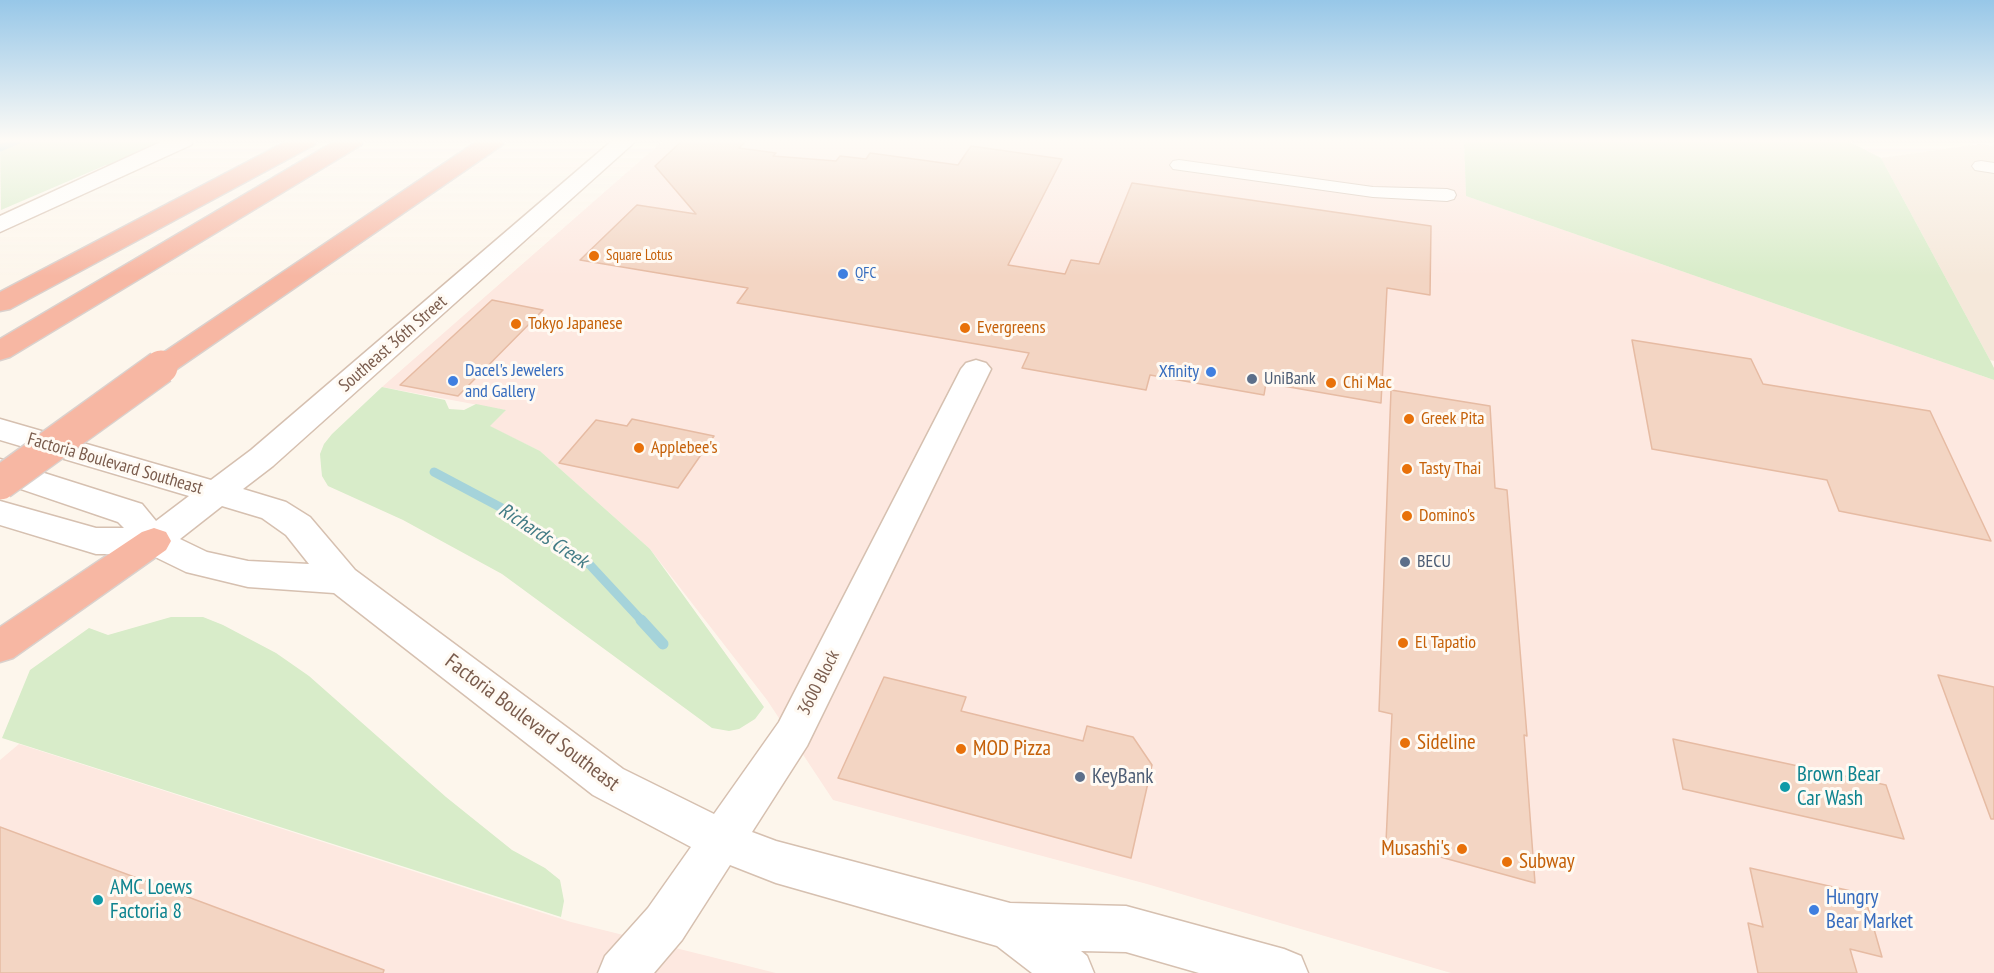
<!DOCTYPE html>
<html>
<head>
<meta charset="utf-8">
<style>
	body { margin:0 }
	canvas { display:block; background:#fdf6ec }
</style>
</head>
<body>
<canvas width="1994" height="973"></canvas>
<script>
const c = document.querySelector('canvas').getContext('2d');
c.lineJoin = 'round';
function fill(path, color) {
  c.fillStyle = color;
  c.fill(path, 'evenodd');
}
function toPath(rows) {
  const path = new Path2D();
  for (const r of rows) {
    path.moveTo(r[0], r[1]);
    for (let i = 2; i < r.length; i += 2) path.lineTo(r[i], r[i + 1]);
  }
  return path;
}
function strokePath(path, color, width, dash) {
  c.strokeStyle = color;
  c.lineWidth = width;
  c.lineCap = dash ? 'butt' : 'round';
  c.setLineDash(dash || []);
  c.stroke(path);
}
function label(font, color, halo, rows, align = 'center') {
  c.font = font + ' "PT Sans Narrow",sans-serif';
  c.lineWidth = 6;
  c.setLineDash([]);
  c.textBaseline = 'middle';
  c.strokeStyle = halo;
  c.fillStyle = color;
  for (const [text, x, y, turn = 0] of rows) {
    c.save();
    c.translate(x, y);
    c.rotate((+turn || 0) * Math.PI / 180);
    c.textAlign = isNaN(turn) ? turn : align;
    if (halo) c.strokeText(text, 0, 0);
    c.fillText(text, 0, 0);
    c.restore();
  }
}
fill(toPath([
	[1979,144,1994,146,1994,361,1990,360,1881,158]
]), '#f5e8da');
fill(toPath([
	[664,140,1464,140,1466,196,1994,380,1994,973,1451,973,1147,884,833,800,767,700,650,549,540,451,489,426,505,410,382,387],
	[19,744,571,922,776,973,0,973,0,760]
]), '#fde8e0');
fill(toPath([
	[0,140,167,140,113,165,106,165,1,210],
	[1464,140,1846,140,1881,158,1990,360,1994,368,1994,380,1466,196],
	[382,387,445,400,449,409,464,410,476,404,506,410,490,426,540,451,650,549,764,707,755,719,739,729,729,731,712,728,502,574,403,520,328,486,322,476,321,466,320,454,324,444,332,434],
	[171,617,203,617,223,625,276,653,309,676,446,797,512,850,545,868,560,880,564,901,561,917,2,738,30,670,89,628,108,635]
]), '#d8ecc9');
strokePath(toPath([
	[0,148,19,140]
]), '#a5d3da', 7);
strokePath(toPath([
	[434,472,515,515,590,565,642,621]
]), '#a5d3da', 9);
strokePath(toPath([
	[641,620,663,644]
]), '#a5d3da', 11);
const building = toPath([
	[683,140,747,140,739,148,776,153,773,156,836,161,840,156,866,159,870,153,958,165,971,146,1062,159,1008,265,1065,274,1071,260,1099,264,1132,183,1431,226,1430,295,1387,288,1381,403,1266,383,1264,395,1150,375,1146,390,1022,368,1029,353,737,303,748,288,580,260,637,205,696,214,655,166,683,140],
	[492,300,543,310,458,396,400,385,492,300],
	[1632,340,1751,359,1763,384,1930,411,1991,541,1839,511,1827,480,1652,449,1632,340],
	[1391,390,1490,406,1495,488,1507,490,1527,736,1524,735,1535,883,1386,842,1392,714,1379,711,1391,390],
	[632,419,714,436,678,488,559,463,596,420,627,426,632,419],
	[1938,675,1994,687,1994,819,1991,819,1938,675],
	[884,677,966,697,961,711,1083,741,1087,726,1133,737,1152,765,1131,858,838,778,884,677],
	[1673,739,1886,785,1904,839,1683,789,1673,739],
	[0,827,384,970,383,973,0,973,0,827],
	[1750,868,1864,894,1882,957,1850,949,1857,973,1758,973,1748,923,1763,927,1750,868]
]);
fill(building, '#f3d5c3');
strokePath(building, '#e6bba3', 1.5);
const street = toPath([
	[1179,160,1373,187,1447,189,1454,191,1456,195,1454,199,1447,201,1373,197,1173,169,1170,165,1173,161,1179,160],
	[1981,161,1994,163,1994,173,1975,170,1972,166,1975,162,1981,161]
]);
const secondary = toPath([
	[165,140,194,140,191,145,0,232,0,216,165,140],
	[613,140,637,140,273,466,243,489,286,502,310,517,355,570,623,769,714,814,779,722,961,369,966,363,976,360,986,363,991,369,807,746,752,832,776,841,1010,903,1126,906,1284,949,1301,956,1308,973,1199,973,1126,952,1081,951,1087,956,1094,973,1032,973,997,946,776,883,730,865,682,940,654,973,598,973,605,956,648,908,691,847,593,795,334,593,248,587,186,572,149,554,96,554,0,525,0,501,96,528,124,528,118,522,0,482,0,459,142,504,156,521,189,496,0,440,0,419,211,480,251,450,613,140],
	[222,506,262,518,286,535,309,564,248,561,207,552,180,539,222,506]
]);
const highway = toPath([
	[289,140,317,140,314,145,10,309,0,311,0,292,289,140],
	[337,140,364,140,361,145,10,357,0,360,0,339,337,140],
	[479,140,505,140,502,145,171,373,161,376,151,373,146,367,151,361,479,140],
	[154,528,166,532,171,541,166,550,13,658,0,662,0,627,142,532,154,528]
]);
strokePath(street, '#d1beb0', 2);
strokePath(secondary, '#d6c0b0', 3);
strokePath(highway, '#dad1cd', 3);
fill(street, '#fff');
fill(secondary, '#fff');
fill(highway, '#f7b7a3');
const highwayBridge = toPath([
	[0,483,161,367]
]);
strokePath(highwayBridge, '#dad1cd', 36, []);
strokePath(highwayBridge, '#f7b7a3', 33);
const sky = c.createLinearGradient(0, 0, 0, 276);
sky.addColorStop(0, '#97c7e8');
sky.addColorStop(0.51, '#fefbf6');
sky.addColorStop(1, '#fefbf600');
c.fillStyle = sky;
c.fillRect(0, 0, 1994, 276);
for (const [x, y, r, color] of [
	[594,256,6,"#e8710a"],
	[843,274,6,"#3f7fe0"],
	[516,324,6,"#e8710a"],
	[965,328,6,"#e8710a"],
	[1211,372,6,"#3f7fe0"],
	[1252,379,6,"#5c6f8a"],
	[453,381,6,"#3f7fe0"],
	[1331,383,6,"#e8710a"],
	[1409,419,6,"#e8710a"],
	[639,448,6,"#e8710a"],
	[1407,469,6,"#e8710a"],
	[1407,516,6,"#e8710a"],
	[1405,562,6,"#5c6f8a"],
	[1403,643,6,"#e8710a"],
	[1405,743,6,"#e8710a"],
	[961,749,6,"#e8710a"],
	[1080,777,6,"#5c6f8a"],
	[1785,787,6,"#0f9aa8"],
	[1462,849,6,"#e8710a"],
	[1507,862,6,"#e8710a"],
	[98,900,6,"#0f9aa8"],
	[1814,910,6,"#3f7fe0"]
]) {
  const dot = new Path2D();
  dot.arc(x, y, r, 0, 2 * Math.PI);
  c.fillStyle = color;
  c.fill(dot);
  strokePath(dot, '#fffaf3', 2);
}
label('15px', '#c56008', '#fffaf3', [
	["Square Lotus",606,256]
], 'left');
label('15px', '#366cbe', '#fffaf3', [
	["QFC",855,274]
], 'left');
label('18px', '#c56008', '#fffaf3', [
	["Tokyo Japanese",528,324],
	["Evergreens",977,328],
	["Chi Mac",1343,383],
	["Greek Pita",1421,419],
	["Applebee's",651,448],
	["Tasty Thai",1419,469],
	["Domino's",1419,516],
	["El Tapatio",1415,643]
], 'left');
label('18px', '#7a5c4d', '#fffaf3', [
	["Southeast 36th Street",393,344,-41],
	["Factoria Boulevard Southeast",115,464,16],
	["3600 Block",819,683,-63]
]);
label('18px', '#366cbe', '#fffaf3', [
	["Dacel's Jewelers",465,371],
	["and Gallery",465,392],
	["Xfinity",1199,372,"right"]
], 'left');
label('18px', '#4e5e75', '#fffaf3', [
	["UniBank",1264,379],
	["BECU",1417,562]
], 'left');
label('italic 20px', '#437c86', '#fffaf3', [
	["Richards Creek",543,536,33]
]);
label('21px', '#7a5c4d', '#fffaf3', [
	["Factoria Boulevard Southeast",532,723,37]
]);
label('21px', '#c56008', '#fffaf3', [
	["Sideline",1417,743],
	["MOD Pizza",973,749],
	["Musashi's",1450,849,"right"],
	["Subway",1519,862]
], 'left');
label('21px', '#0d838f', '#fffaf3', [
	["Brown Bear",1797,775],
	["Car Wash",1797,799],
	["AMC Loews",110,888],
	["Factoria 8",110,912]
], 'left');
label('21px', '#4e5e75', '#fffaf3', [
	["KeyBank",1092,777]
], 'left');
label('21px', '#366cbe', '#fffaf3', [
	["Hungry",1826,898],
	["Bear Market",1826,922]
], 'left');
</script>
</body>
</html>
